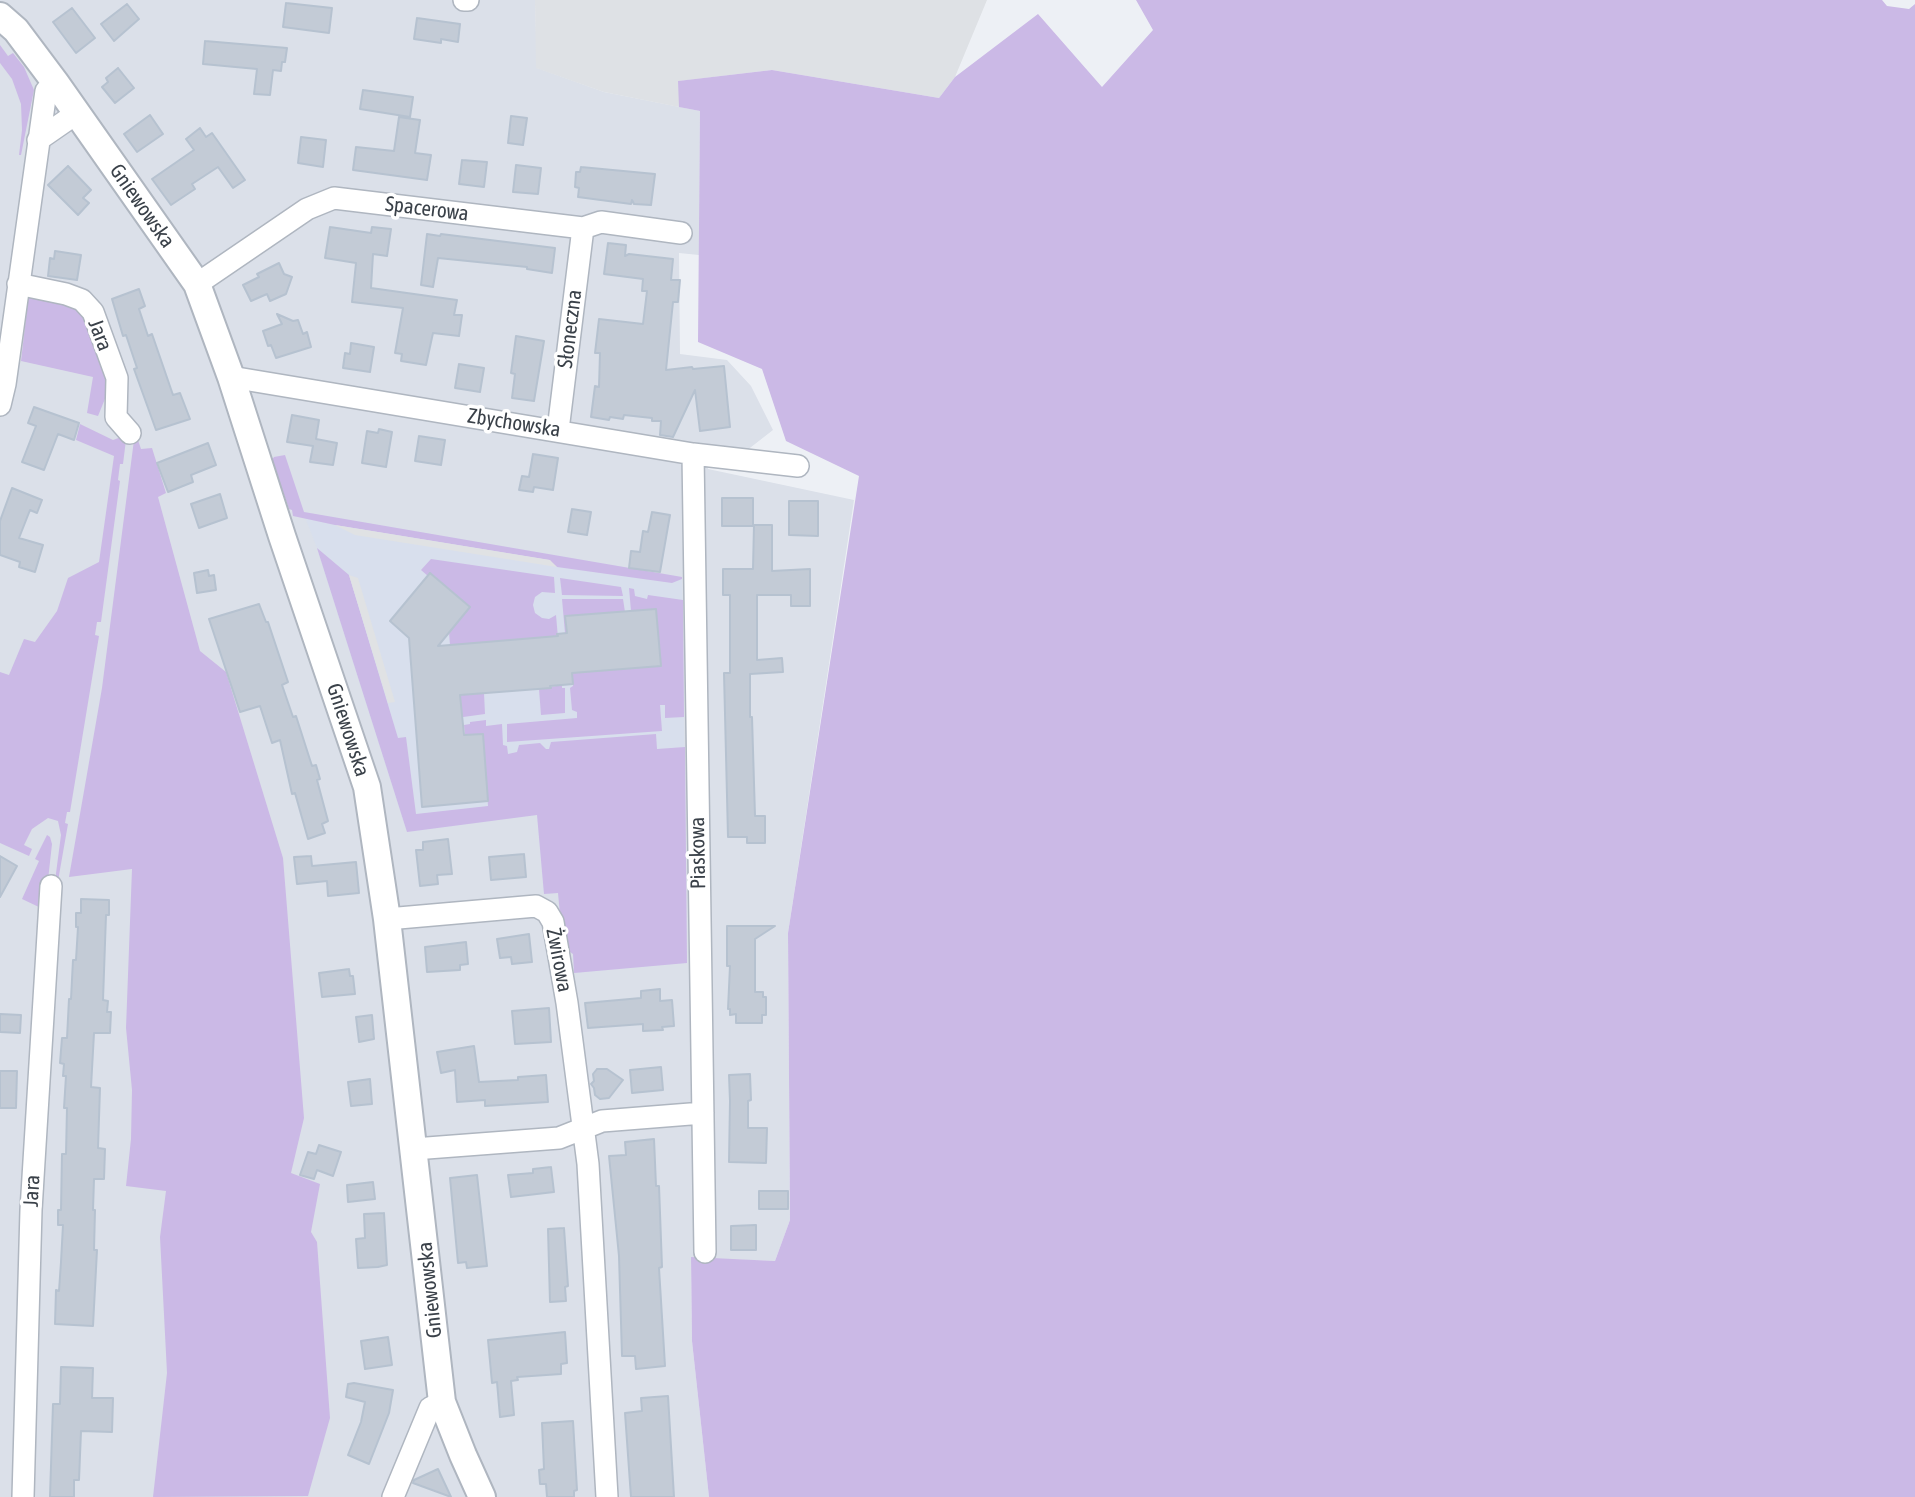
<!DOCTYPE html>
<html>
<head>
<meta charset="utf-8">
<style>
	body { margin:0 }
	canvas { display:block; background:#edf0f5 }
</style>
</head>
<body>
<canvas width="1915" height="1497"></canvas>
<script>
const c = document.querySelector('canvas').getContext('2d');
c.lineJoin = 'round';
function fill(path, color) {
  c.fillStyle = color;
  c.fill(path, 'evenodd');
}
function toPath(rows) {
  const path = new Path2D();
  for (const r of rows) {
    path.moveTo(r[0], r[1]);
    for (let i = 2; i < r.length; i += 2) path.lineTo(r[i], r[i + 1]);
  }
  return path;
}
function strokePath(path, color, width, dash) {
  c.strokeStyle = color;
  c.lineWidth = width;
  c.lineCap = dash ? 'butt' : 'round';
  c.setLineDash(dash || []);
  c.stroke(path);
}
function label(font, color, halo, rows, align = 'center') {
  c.font = font + ' "Asap Condensed",sans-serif';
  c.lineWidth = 7;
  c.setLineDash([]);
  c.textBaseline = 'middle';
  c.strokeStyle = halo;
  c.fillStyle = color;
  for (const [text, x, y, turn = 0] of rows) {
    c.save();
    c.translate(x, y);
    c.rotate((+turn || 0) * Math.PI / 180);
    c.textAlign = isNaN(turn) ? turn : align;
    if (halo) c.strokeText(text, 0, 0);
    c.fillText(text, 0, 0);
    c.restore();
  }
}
fill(toPath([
	[0,0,535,0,537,68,604,92,700,111,699,255,679,253,680,354,727,360,751,386,773,430,746,451,706,448,708,469,854,500,788,933,790,1220,775,1261,691,1258,692,1341,709,1497,0,1497]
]), '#dbe0e9');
fill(toPath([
	[535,0,987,0,955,77,939,98,772,70,679,81,679,107,604,92,536,68]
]), '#dee1e5');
fill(toPath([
	[303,512,682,577,687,963,574,973,573,954,563,947,558,893,544,894,537,815,407,832,317,548]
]), '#d8dfed');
fill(toPath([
	[1136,0,1882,0,1887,6,1909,9,1915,4,1915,1497,709,1497,692,1341,691,1257,775,1261,790,1220,788,933,859,476,786,441,762,369,698,342,700,111,679,107,678,81,772,70,939,98,955,77,1038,14,1102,87,1153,30],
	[0,45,8,56,13,53,24,67,34,90,21,155,19,155,22,130,21,104,12,79,0,63],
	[29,292,43,293,86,313,111,384,98,416,87,413,93,377,21,361],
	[80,424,113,440,124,436,126,440,123,464,120,464,118,480,120,481,101,622,97,622,95,635,99,636,70,812,67,812,65,823,68,824,58,881,55,881,61,835,58,821,48,818,32,829,24,845,32,849,29,856,0,843,0,672,9,675,24,639,35,642,57,611,68,578,99,562,114,456,76,440],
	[134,440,138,440,141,449,152,448,166,493,158,497,200,651,226,672,283,858,304,1118,291,1173,320,1184,311,1232,317,1242,330,1418,308,1496,153,1497,167,1373,160,1237,166,1191,126,1186,131,1139,132,1090,126,1028,132,869,69,877,102,688],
	[285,455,304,512,682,577,682,579,672,583,557,567,549,560,335,525,293,516,292,510,289,509,272,460,274,457],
	[317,548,349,575,398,738,406,737,416,814,488,806,483,734,465,735,464,725,470,724,470,722,486,720,486,726,502,724,503,745,507,746,508,754,517,752,519,745,540,743,546,749,549,749,551,742,656,734,657,749,685,747,687,963,574,973,573,954,563,947,558,893,544,894,537,815,407,832],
	[431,559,554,577,555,593,542,592,535,597,533,605,535,613,542,618,549,619,556,615,558,638,546,637,450,645,449,632,428,576,421,570],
	[560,578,621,587,623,596,562,595],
	[629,588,634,589,635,596,647,599,648,595,683,600,684,717,665,718,665,705,660,705,662,731,507,742,507,724,577,718,577,712,572,710,570,688,573,686,572,673,660,666,656,610,631,611],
	[562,599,623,599,625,612,565,617,567,633,565,633],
	[562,685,562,688,565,688,565,713,541,715,539,689],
	[484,693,485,714,456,718,454,696],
	[47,835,50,837,52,844,48,880,41,908,22,899,39,861,35,859]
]), '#cbb9e6');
fill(toPath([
	[335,525,550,560,557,567,355,535],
	[349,575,358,578,395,702,388,703]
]), '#e0e2e4');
const building = toPath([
	[286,3,332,8,329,33,283,27,286,3],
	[127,4,139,19,114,41,101,24,127,4],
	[72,8,95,38,76,53,53,22,72,8],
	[417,18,460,24,458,42,441,39,441,43,414,39,417,18],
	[205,41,287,48,285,62,282,62,281,71,273,70,270,95,254,94,257,69,203,64,205,41],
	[118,68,134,88,115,103,102,87,108,82,106,78,118,68],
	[363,90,413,97,410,117,360,109,363,90],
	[150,115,163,134,137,152,124,134,150,115],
	[511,116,527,118,523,145,508,143,511,116],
	[399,117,420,120,415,153,431,155,427,180,353,170,356,147,394,151,399,117],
	[200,128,206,137,212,133,245,180,233,188,218,167,192,184,195,189,171,205,152,179,194,150,186,139,200,128],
	[301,137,326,140,323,167,298,163,301,137],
	[462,160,487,162,484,187,459,184,462,160],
	[516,165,541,168,538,194,513,192,516,165],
	[68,166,91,190,83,198,89,203,78,215,48,185,68,166],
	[581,167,655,174,651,205,634,204,632,200,631,204,578,197,579,188,575,187,576,172,580,172,581,167],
	[330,227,371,233,372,227,391,229,387,256,373,254,371,288,457,300,454,315,462,315,459,336,433,333,426,365,401,361,402,354,395,353,403,308,352,302,356,263,325,258,330,227],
	[427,234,440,236,441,234,555,248,552,273,527,269,527,267,438,258,433,287,421,285,427,234],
	[608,243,626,245,625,256,629,254,673,259,671,280,680,280,678,302,673,302,666,370,692,367,693,369,724,366,730,427,700,431,695,390,673,437,660,435,661,421,652,421,652,418,624,415,623,419,610,417,609,420,591,417,595,386,599,387,600,353,595,353,599,319,643,324,647,291,642,291,643,279,604,274,608,243],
	[55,251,81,255,77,280,48,276,50,258,54,259,55,251],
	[279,263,284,274,292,277,286,294,270,301,267,294,251,301,243,285,259,277,257,274,279,263],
	[139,289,145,306,139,309,148,336,152,334,173,395,180,393,190,419,156,430,134,369,137,368,126,335,123,336,112,299,139,289],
	[277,314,293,321,298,320,303,334,307,332,311,347,276,358,271,345,268,346,263,331,282,324,277,314],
	[516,336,544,341,534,401,512,398,515,374,511,373,516,336],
	[351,343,374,347,370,372,343,368,345,353,350,354,351,343],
	[459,364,484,368,480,392,455,388,459,364],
	[34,407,79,423,74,440,58,434,44,470,22,462,36,426,28,423,34,407],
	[292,415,319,420,316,439,337,443,333,465,310,462,313,446,287,442,292,415],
	[379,429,392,432,386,467,362,463,367,431,378,433,379,429],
	[419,436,445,440,441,465,415,461,419,436],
	[208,443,216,465,191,475,193,482,168,492,157,463,208,443],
	[533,454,558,458,553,490,534,487,533,492,519,490,522,476,529,477,533,454],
	[12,488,42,500,37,513,30,510,19,538,43,545,35,572,19,567,20,562,0,555,0,521,12,488],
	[220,494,227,518,199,528,191,504,220,494],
	[722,498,753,498,753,526,722,526,722,498],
	[789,501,818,501,818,536,789,535,789,501],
	[572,509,591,512,587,535,568,532,572,509],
	[652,512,670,515,660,572,629,568,631,551,640,552,643,531,648,532,652,512],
	[754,525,772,525,772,571,810,569,810,606,791,606,791,595,757,595,757,660,782,658,783,672,750,674,750,717,752,717,755,816,765,816,765,843,747,843,747,837,728,837,724,673,730,673,730,595,723,595,723,569,753,569,754,525],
	[208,570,209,576,214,575,216,590,197,593,194,573,208,570],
	[430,573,470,607,438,646,558,636,557,634,567,633,565,616,656,609,661,666,572,673,573,684,550,686,551,688,460,695,464,735,483,734,488,801,422,807,409,638,390,621,430,573],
	[259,604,266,622,268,622,288,682,282,685,293,717,296,716,312,766,316,765,320,779,317,780,328,821,322,824,325,833,308,839,295,793,292,794,280,740,272,743,260,706,240,712,209,619,259,604],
	[448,839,452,874,437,875,438,884,420,886,416,850,423,850,423,842,448,839],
	[524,854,526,877,491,880,489,857,524,854],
	[0,856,17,866,0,897,0,856],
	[311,856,312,866,356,862,359,893,328,896,327,881,297,884,294,857,311,856],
	[81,899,109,900,109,915,106,915,103,1000,108,1001,107,1012,111,1012,110,1033,94,1033,91,1087,100,1088,98,1148,105,1149,104,1179,94,1179,93,1210,95,1210,94,1250,97,1250,93,1326,55,1324,56,1290,59,1291,61,1262,63,1225,58,1225,58,1210,61,1210,62,1154,66,1154,67,1108,64,1108,66,1076,63,1076,64,1064,60,1063,62,1038,67,1038,69,999,71,999,73,960,76,960,78,927,76,927,76,913,81,913,81,899],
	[727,926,775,926,755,939,755,992,763,992,763,997,766,997,766,1015,762,1015,762,1023,736,1023,736,1014,730,1015,730,1009,728,1009,730,966,727,966,727,926],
	[529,934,532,962,512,964,511,957,500,958,497,939,529,934],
	[466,942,468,964,460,965,460,970,427,972,425,947,466,942],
	[349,969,350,976,353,976,355,994,322,997,319,973,349,969],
	[660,989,660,1001,672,1000,674,1026,662,1027,663,1030,643,1031,643,1024,588,1028,585,1003,641,998,641,991,660,989],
	[549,1008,551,1042,515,1044,512,1011,549,1008],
	[0,1014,21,1015,20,1033,0,1032,0,1014],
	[372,1015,374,1039,359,1042,356,1017,372,1015],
	[474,1046,479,1082,518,1080,518,1077,546,1075,548,1102,485,1106,485,1100,457,1102,455,1070,441,1073,437,1052,474,1046],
	[661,1067,663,1090,632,1093,630,1070,661,1067],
	[597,1069,607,1069,623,1080,609,1098,600,1099,595,1095,594,1088,591,1084,594,1081,593,1074,597,1069],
	[0,1071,17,1071,16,1108,0,1108,0,1071],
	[750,1074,751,1100,748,1101,748,1128,767,1128,766,1163,729,1162,730,1101,729,1075,750,1074],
	[370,1079,372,1104,351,1106,348,1082,370,1079],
	[654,1139,656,1186,659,1186,662,1267,659,1268,665,1366,636,1369,635,1356,622,1356,619,1256,609,1156,626,1155,625,1142,654,1139],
	[319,1145,341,1152,333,1176,317,1170,314,1179,300,1175,308,1152,316,1154,319,1145],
	[551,1167,554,1192,511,1197,508,1175,533,1173,533,1169,551,1167],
	[477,1175,487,1266,467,1268,466,1262,458,1263,450,1178,477,1175],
	[373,1182,375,1199,348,1202,347,1185,373,1182],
	[759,1191,788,1191,788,1209,759,1209,759,1191],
	[384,1213,387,1265,378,1267,358,1268,356,1239,365,1238,364,1214,384,1213],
	[756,1225,756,1250,731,1250,731,1226,756,1225],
	[564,1228,568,1286,565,1287,566,1301,550,1302,548,1229,564,1228],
	[565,1332,567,1363,561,1364,561,1374,517,1377,518,1380,511,1381,514,1415,500,1417,497,1382,492,1383,488,1340,565,1332],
	[388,1337,392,1365,365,1369,361,1341,388,1337],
	[61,1367,93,1368,92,1398,113,1398,112,1432,81,1431,79,1480,74,1480,74,1497,50,1497,53,1404,60,1404,61,1367],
	[354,1383,393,1390,389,1413,369,1464,348,1455,361,1422,365,1402,346,1397,348,1384,354,1383],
	[668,1396,674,1497,631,1497,625,1413,642,1411,641,1398,668,1396],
	[573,1421,577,1490,574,1491,574,1497,547,1497,546,1484,540,1484,539,1470,544,1469,542,1423,573,1421],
	[438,1469,451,1497,413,1483,414,1480,438,1469]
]);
fill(building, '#c3cbd6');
strokePath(building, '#b6c2d0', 2);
const minor = toPath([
	[464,0,468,0],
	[38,140,77,113],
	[18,284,66,294,82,300,93,312,117,378,116,417,130,433],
	[197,284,307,209,334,198,583,228,601,222,681,233],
	[231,377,693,454,798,466],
	[0,405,5,384,46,91,55,82],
	[558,430,583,228],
	[693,454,705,1252],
	[387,919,536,906,547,912,553,922,567,1003,588,1164,607,1497],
	[414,1149,559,1138,602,1121,703,1113],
	[23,1497,31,1210,51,886],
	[393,1497,430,1408,442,1402]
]);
const tertiary = toPath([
	[0,16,16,30,55,82,197,284,231,377,282,536,367,787,387,919,442,1402,463,1455,482,1497]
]);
strokePath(minor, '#afb6c0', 24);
strokePath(tertiary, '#afb6c0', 30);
strokePath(minor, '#fff', 21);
strokePath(tertiary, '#fff', 26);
label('21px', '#3a4149', '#fff', [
	["Gniewowska",142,206,55],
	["Spacerowa",427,209,7],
	["Słoneczna",570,329,-83],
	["Jara",100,335,69],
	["Zbychowska",514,423,9],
	["Gniewowska",348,730,72],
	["Piaskowa",698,853,-91],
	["Żwirowa",559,960,79],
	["Jara",32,1191,-87],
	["Gniewowska",430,1290,-96]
]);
</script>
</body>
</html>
